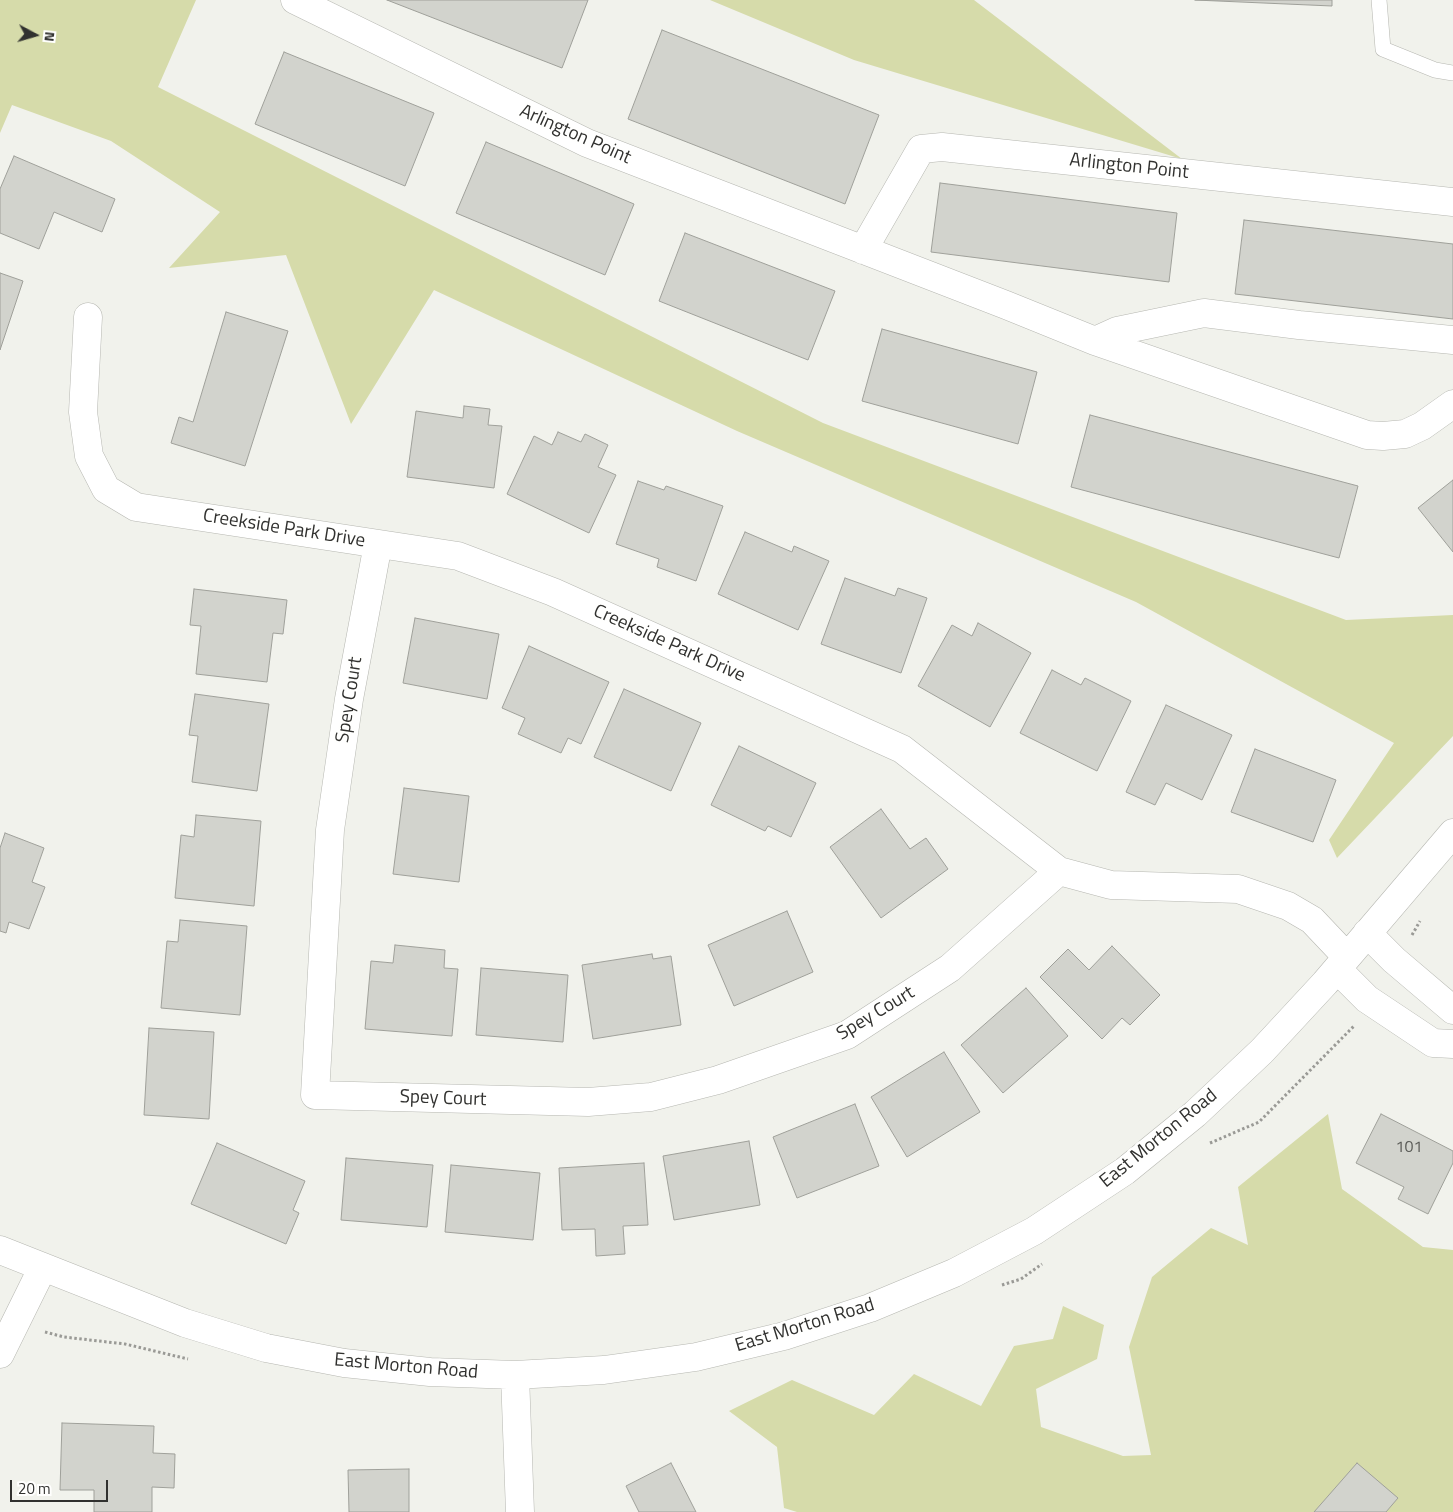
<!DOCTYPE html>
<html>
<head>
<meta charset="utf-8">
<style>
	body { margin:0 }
	#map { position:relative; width:1453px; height:1512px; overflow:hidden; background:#f1f2ec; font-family:"Titillium Web",sans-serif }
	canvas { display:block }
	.north { position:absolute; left:10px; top:10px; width:50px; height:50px; -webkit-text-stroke:4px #fffffe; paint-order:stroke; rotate:96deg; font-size:14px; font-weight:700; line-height:20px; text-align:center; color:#31312f }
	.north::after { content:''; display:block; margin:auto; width:18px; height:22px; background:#31312f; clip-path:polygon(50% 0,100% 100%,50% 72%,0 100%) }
	.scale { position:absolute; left:10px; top:1480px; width:98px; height:22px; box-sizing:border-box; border:2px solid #31312f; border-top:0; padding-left:6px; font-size:15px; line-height:18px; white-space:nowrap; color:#31312f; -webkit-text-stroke:4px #fffffe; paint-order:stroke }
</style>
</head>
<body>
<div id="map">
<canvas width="1453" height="1512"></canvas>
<div class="north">N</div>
<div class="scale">20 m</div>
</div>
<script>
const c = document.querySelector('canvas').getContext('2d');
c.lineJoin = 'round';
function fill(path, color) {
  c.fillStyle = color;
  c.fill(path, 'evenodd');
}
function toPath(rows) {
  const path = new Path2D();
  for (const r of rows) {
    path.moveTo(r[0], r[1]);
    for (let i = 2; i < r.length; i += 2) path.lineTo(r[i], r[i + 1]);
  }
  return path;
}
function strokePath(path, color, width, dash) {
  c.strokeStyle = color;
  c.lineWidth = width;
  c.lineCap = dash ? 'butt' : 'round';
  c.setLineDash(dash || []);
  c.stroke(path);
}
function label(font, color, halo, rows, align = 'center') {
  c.font = font + ' "Titillium Web",sans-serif';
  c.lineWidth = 5;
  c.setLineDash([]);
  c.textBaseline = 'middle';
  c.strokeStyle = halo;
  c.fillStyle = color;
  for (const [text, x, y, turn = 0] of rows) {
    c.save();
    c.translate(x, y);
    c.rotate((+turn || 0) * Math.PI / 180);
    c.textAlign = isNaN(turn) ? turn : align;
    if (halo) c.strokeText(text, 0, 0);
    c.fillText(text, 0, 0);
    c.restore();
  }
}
fill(toPath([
	[0,0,196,0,158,87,823,423,1346,620,1453,615,1453,736,1337,858,1329,840,1394,743,1136,602,737,431,434,290,351,424,286,255,169,268,220,212,111,141,12,105,0,133],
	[710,0,974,0,1182,159,854,60],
	[1328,1114,1342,1189,1423,1247,1453,1250,1453,1512,797,1512,784,1508,777,1447,729,1411,792,1380,874,1415,914,1374,981,1406,1014,1346,1053,1339,1063,1306,1104,1325,1097,1359,1036,1389,1041,1427,1123,1456,1151,1455,1129,1347,1152,1277,1211,1228,1248,1245,1238,1187]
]), '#d6dbaa');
const building = toPath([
	[387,0,588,0,562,68,387,0],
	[1195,0,1332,0,1332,6,1195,0],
	[662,30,879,115,845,204,628,119,662,30],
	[284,52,434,113,405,186,255,124,284,52],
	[486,142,634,204,605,275,456,213,486,142],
	[14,156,115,199,102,232,54,212,39,249,0,233,0,189,14,156],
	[940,183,1177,213,1169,282,931,252,940,183],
	[1244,220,1453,244,1453,319,1235,294,1244,220],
	[685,233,835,291,808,360,659,301,685,233],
	[0,273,23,281,0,350,0,273],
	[226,312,288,331,245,466,171,443,179,417,193,422,226,312],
	[882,329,1037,372,1018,444,862,401,882,329],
	[464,406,490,409,488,425,502,426,494,488,407,477,416,411,463,418,464,406],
	[1090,415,1358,486,1339,558,1071,487,1090,415],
	[558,432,581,442,585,434,608,445,598,467,616,475,589,533,507,494,534,436,552,445,558,432],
	[1453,480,1453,552,1418,508,1453,480],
	[638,481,664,490,666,486,723,506,696,581,657,567,659,559,616,544,638,481],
	[745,532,792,552,794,546,829,561,798,630,718,594,745,532],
	[845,578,895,596,898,588,927,598,901,673,821,644,845,578],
	[194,589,287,600,283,634,273,633,267,682,196,674,201,626,190,625,194,589],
	[415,618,499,634,487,699,403,683,415,618],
	[978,623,1031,653,990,727,918,686,952,625,972,636,978,623],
	[529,646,609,682,581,744,568,738,561,753,518,734,525,718,502,708,529,646],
	[1052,670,1081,685,1085,678,1131,701,1097,771,1020,733,1052,670],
	[624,689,701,723,671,791,594,757,624,689],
	[195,694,269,704,257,791,192,782,198,736,189,735,195,694],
	[1166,705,1232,735,1202,800,1166,783,1155,805,1126,792,1166,705],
	[739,746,816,783,791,837,768,826,765,831,711,805,739,746],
	[1255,749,1336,780,1313,842,1231,812,1255,749],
	[404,788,469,796,459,882,393,874,404,788],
	[881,809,910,849,926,838,948,869,881,918,830,847,881,809],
	[196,815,261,821,254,906,175,898,181,835,194,837,196,815],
	[5,833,44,848,32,882,45,887,29,929,9,922,6,933,0,931,0,848,5,833],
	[787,911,813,972,734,1006,708,945,787,911],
	[180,920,247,926,240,1015,161,1008,167,941,178,942,180,920],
	[395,945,445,950,444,968,458,969,452,1036,365,1029,371,961,393,963,395,945],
	[1112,946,1160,995,1130,1025,1122,1018,1102,1039,1040,977,1068,949,1089,970,1112,946],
	[652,954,653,959,671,956,681,1025,593,1039,582,965,652,954],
	[481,968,568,975,563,1042,476,1035,481,968],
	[1026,988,1068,1036,1003,1093,961,1045,1026,988],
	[149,1028,214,1032,209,1119,144,1115,149,1028],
	[944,1052,980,1112,907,1157,871,1097,944,1052],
	[855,1104,879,1166,797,1198,773,1137,855,1104],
	[1381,1114,1453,1151,1453,1163,1428,1214,1398,1199,1404,1187,1356,1163,1381,1114],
	[749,1141,760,1205,674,1220,663,1156,749,1141],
	[217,1143,305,1181,293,1210,299,1213,286,1244,191,1204,217,1143],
	[346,1158,433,1165,427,1227,341,1220,346,1158],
	[644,1163,648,1225,623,1226,625,1254,596,1256,595,1229,562,1230,559,1168,644,1163],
	[451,1165,540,1173,533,1240,445,1232,451,1165],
	[62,1423,154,1426,153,1453,175,1454,174,1488,152,1487,152,1512,94,1512,94,1490,60,1490,62,1423],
	[671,1463,696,1512,639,1512,626,1486,671,1463],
	[1357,1463,1398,1498,1386,1512,1314,1512,1357,1463],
	[409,1469,409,1512,349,1512,348,1470,409,1469]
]);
fill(building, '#d2d3cd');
strokePath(building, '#9fa09a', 1);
const service = toPath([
	[1379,0,1383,49,1435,70,1453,73]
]);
const minor = toPath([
	[295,0,587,143,1006,305,1095,341,1367,435,1383,436,1405,434,1422,426,1453,404],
	[863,250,921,149,942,147,1453,202],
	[88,317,83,412,89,456,106,489,136,507,458,556,553,592,902,749,1059,871,1111,885,1238,889,1288,906,1312,920,1347,957],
	[1095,341,1117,331,1204,313,1299,325,1453,340],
	[378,544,349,699,330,830,315,1095,588,1102,651,1097,718,1080,847,1035,950,968,1059,871],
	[1367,933,1394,960,1453,1010],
	[1337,969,1367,999,1433,1043,1453,1044],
	[0,1250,185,1323,266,1348,344,1363,430,1372,515,1375,604,1370,696,1357,784,1336,870,1308,954,1273,1034,1231,1125,1171,1195,1114,1262,1051,1325,983,1453,833],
	[0,1354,43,1267],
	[515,1375,520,1512]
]);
strokePath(service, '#b6b7b1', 16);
strokePath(minor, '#b6b7b1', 29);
strokePath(toPath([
	[1412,935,1420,921],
	[1210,1143,1259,1122,1354,1026],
	[1002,1285,1021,1279,1042,1264],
	[45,1332,64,1337,125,1344,188,1359]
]), '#9a9a96', 3, [2.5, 2.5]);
strokePath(service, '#fff', 15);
strokePath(minor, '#fff', 28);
label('16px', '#595a56', null, [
	["101",1409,1148]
]);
label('19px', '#31312f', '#fffffe', [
	["Arlington Point",575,135,24],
	["Arlington Point",1129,167,6],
	["Creekside Park Drive",284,529,9],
	["Creekside Park Drive",669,644,24],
	["Spey Court",350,700,-81],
	["Spey Court",876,1014,-31],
	["Spey Court",443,1099,2],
	["East Morton Road",1159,1139,-39],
	["East Morton Road",805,1326,-17],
	["East Morton Road",406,1367,5]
]);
</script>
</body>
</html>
